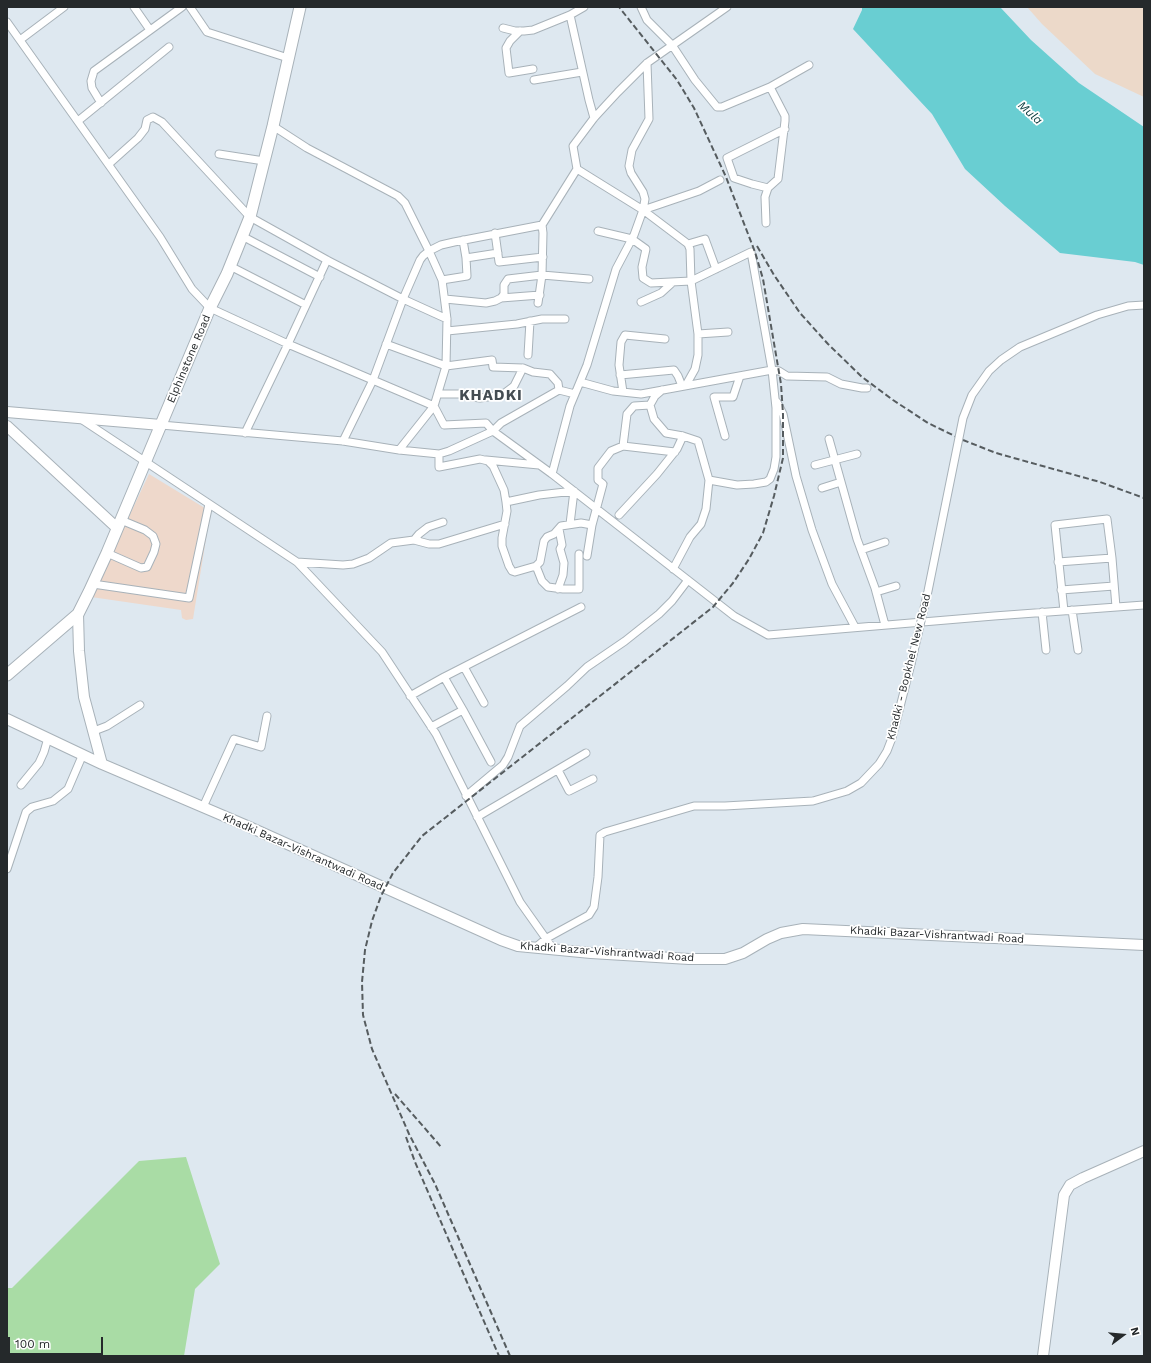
<!DOCTYPE html>
<html>
<head>
<meta charset="utf-8">
<style>
	body { margin:0 }
	#map { position:relative; width:1151px; height:1363px; overflow:hidden; background:#dee8f0; font-family:"Work Sans",sans-serif }
	canvas { display:block }
	.frame { position:absolute; inset:0; border:8px solid #25292b; pointer-events:none }
	.north { position:absolute; left:1103px; top:1315px; width:40px; height:40px; -webkit-text-stroke:3px #fff; paint-order:stroke; rotate:74deg; font-size:11px; font-weight:700; line-height:16px; text-align:center; color:#25292b }
	.north::after { content:''; display:block; margin:auto; width:14px; height:18px; background:#25292b; clip-path:polygon(50% 0,100% 100%,50% 72%,0 100%) }
	.scale { position:absolute; left:8px; top:1337px; width:95px; height:18px; box-sizing:border-box; border:2px solid #25292b; border-top:0; padding-left:5px; font-size:12px; line-height:14px; white-space:nowrap; color:#25292b; -webkit-text-stroke:3px #fff; paint-order:stroke }
</style>
</head>
<body>
<div id="map">
<canvas width="1151" height="1363"></canvas>
<div class="frame"></div>
<div class="north">N</div>
<div class="scale">100 m</div>
</div>
<script>
const c = document.querySelector('canvas').getContext('2d');
c.lineJoin = 'round';
function fill(path, color) {
  c.fillStyle = color;
  c.fill(path, 'evenodd');
}
function toPath(rows) {
  const path = new Path2D();
  for (const r of rows) {
    path.moveTo(r[0], r[1]);
    for (let i = 2; i < r.length; i += 2) path.lineTo(r[i], r[i + 1]);
  }
  return path;
}
function strokePath(path, color, width, dash) {
  c.strokeStyle = color;
  c.lineWidth = width;
  c.lineCap = dash ? 'butt' : 'round';
  c.setLineDash(dash || []);
  c.stroke(path);
}
function label(font, color, halo, rows, align = 'center') {
  c.font = font + ' "Work Sans",sans-serif';
  c.lineWidth = 3.5;
  c.setLineDash([]);
  c.textBaseline = 'middle';
  c.strokeStyle = halo;
  c.fillStyle = color;
  for (const [text, x, y, turn = 0] of rows) {
    c.save();
    c.translate(x, y);
    c.rotate((+turn || 0) * Math.PI / 180);
    c.textAlign = isNaN(turn) ? turn : align;
    if (halo) c.strokeText(text, 0, 0);
    c.fillText(text, 0, 0);
    c.restore();
  }
}
fill(toPath([
	[149,474,208,510,210,514,193,619,186,620,182,618,181,610,91,597]
]), '#eed8cb');
fill(toPath([
	[1027,7,1144,7,1144,97,1095,74,1042,24]
]), '#ecd9c9');
fill(toPath([
	[186,1157,220,1264,195,1289,184,1356,7,1356,7,1288,12,1288,139,1161]
]), '#a9dca5');
fill(toPath([
	[862,7,1000,7,1031,40,1079,83,1144,127,1144,265,1135,262,1060,253,1005,206,965,169,932,114,853,29,862,10]
]), '#69ced2');
const street = toPath([
	[134,7,150,30],
	[190,7,207,32,288,58],
	[641,7,647,20,672,45,695,80,717,107,722,107,770,87,785,116,785,121,778,179,768,188,765,197,766,223],
	[570,15,589,100,594,118],
	[7,22,160,237,192,289,210,308,288,344,434,406,444,425,486,423,493,431,501,423,559,390],
	[503,28,515,31,524,31,533,30,570,15,584,7],
	[520,31,510,41,506,48,509,73,533,69],
	[20,40,64,7],
	[534,80,582,72],
	[770,87,809,65],
	[101,103,92,88,91,81,94,71,182,7],
	[78,121,169,47],
	[273,126,307,148,398,196,405,203,429,251,441,245,454,242,542,225,577,169,573,146,594,118,618,92,647,63,727,7],
	[219,154,264,161],
	[109,164,138,138,145,129,147,120,153,117,162,122,250,217,327,260,403,299,447,319],
	[577,169,643,210,688,244,690,249,691,281,698,334,698,355,695,369,686,385],
	[768,188,752,184,734,178,727,158,785,129],
	[643,210,699,191,720,180],
	[598,231,632,239,646,249,642,267,643,278,651,283,691,281,751,252,772,370,776,408,776,457,774,469,770,479,766,482,754,484,737,485,709,480,706,509,701,524,690,537,673,569],
	[495,233,499,262,543,257],
	[242,236,320,277],
	[463,240,466,258,498,253],
	[688,244,705,239,716,269],
	[230,266,306,305],
	[442,280,467,276,466,258],
	[501,298,540,295],
	[445,299,486,303,495,301,501,298,504,294,504,285,508,279,542,275,589,279],
	[641,302,661,293,672,283],
	[538,303,542,275,543,233,542,225],
	[447,331,517,324,542,319,565,319],
	[698,334,728,332],
	[386,344,446,366,492,360,493,367,523,368,533,372,550,374,558,383,559,390,575,394],
	[528,355,530,321],
	[620,375,674,370,678,376,682,386],
	[580,382,613,391,641,394,772,370,779,371,787,376,827,377,841,384,862,388,867,388],
	[662,390,655,396,650,405,654,419,666,433,683,436,698,441,709,480],
	[623,392,619,365,621,342,625,335,665,339],
	[438,394,461,394,464,396,480,398,502,395,514,386,523,368],
	[777,402,783,414,796,476,812,530,832,584,855,627],
	[81,419,297,562,382,652,436,734,520,902,554,950],
	[161,425,343,441,399,450,439,454,449,451,493,431,552,474,734,616,768,635,994,616,1144,605],
	[245,433,288,344,327,260],
	[725,436,714,397,733,397,740,376],
	[829,439,857,539,875,588,885,625],
	[343,441,373,380,403,299,420,260,423,256,429,251,442,280,447,319,446,366,434,406,399,450],
	[623,446,627,414,634,406,650,405],
	[439,454,439,467,480,459,488,461,493,466,504,490,506,502,507,511,502,538,502,546,509,566,512,571,515,572,536,566,540,562,544,541,547,537,554,534,561,526,581,523,592,525],
	[486,460,539,465],
	[815,465,857,454],
	[552,474,570,406,587,365,616,269,634,235,643,210,645,199,643,192,631,173,629,166,632,150,649,119,647,63],
	[822,488,841,482],
	[506,502,539,495,574,491,570,524],
	[619,515,657,474,677,449,683,436],
	[443,522,428,527,419,534,414,540,429,544,439,544,505,524],
	[861,550,885,542],
	[107,553,141,568,147,567,154,552,156,544,153,536,145,530,121,520],
	[587,556,592,525,603,484,598,480,598,468,611,451,623,446,675,452],
	[297,562,343,565,353,564,369,558,391,543,414,540],
	[1058,562,1112,558],
	[536,566,542,581,548,587,563,589,579,589,579,554],
	[93,584,189,598,209,504],
	[558,589,563,575,564,563,560,549,562,545,559,529],
	[1061,590,1114,586],
	[876,592,896,586],
	[1072,610,1078,650],
	[1064,611,1055,525,1107,519,1112,558,1116,607],
	[1042,612,1046,650],
	[464,667,484,703],
	[444,677,581,607],
	[410,696,444,677,463,710,431,727],
	[463,710,491,762],
	[94,731,107,726,140,705],
	[558,770,569,791,593,779],
	[21,785,39,763,44,752,48,738],
	[466,796,503,765,508,757,520,726,567,686,587,667,625,641,659,614,672,601,688,580],
	[203,807,234,739,261,747,267,716],
	[477,817,586,753],
	[7,869,26,812,32,807,53,801,68,789,83,754],
	[535,948,547,938,589,915,594,907,598,877,600,835,605,832,694,806,725,806,813,801,847,791,861,783,879,764,887,751,892,738,911,664]
]);
const secondary = toPath([
	[7,412,161,425],
	[7,426,117,528],
	[78,614,79,651,84,697,102,764],
	[7,719,102,764,245,825,501,940,518,946,591,953,689,959,725,959,743,953,767,939,781,933,803,929,1144,945],
	[1043,1356,1064,1195,1070,1185,1083,1178,1144,1151]
]);
const primary = toPath([
	[7,675,78,614,89,592,107,553,210,308,227,274,250,217,273,126,300,7]
]);
strokePath(street, '#a8b2b9', 9);
strokePath(secondary, '#a8b2b9', 12);
strokePath(primary, '#a8b2b9', 13);
strokePath(street, '#fff', 7);
strokePath(secondary, '#fff', 10);
strokePath(primary, '#fff', 11);
strokePath(toPath([
	[757,246,774,275,800,313,828,344,862,377,893,400,928,423,963,440,996,453,1100,482,1144,498],
	[395,1094,442,1148],
	[406,1137,415,1162,499,1356],
	[510,1356,435,1184,409,1134,372,1049,363,1015,362,982,365,950,372,921,381,896,393,873,422,836,713,607,733,583,749,559,763,533,774,496,783,458,783,414,781,384,763,279,755,252,726,177,694,108,677,80,619,7]
]), '#565c5f', 2, [6, 3]);
const streetBridge = toPath([
	[911,664,928,591,963,418,972,395,989,371,1001,360,1020,347,1097,315,1128,306,1144,305]
]);
strokePath(streetBridge, '#a8b2b9', 9, []);
strokePath(streetBridge, '#fff', 7);
label('11px', '#25292b', '#fff', [
	["Elphinstone Road",189,359,-67],
	["Khadki - Bopkhel New Road",909,667,-76],
	["Khadki Bazar-Vishrantwadi Road",303,852,24],
	["Khadki Bazar-Vishrantwadi Road",937,935,3],
	["Khadki Bazar-Vishrantwadi Road",607,952,4]
]);
label('italic 12px', '#093b3d', '#fff', [
	["Mula",1030,113,42]
]);
c.letterSpacing = '1px';
label('bold 15px', '#444c52', '#fff', [
	["KHADKI",491,396]
]);
c.letterSpacing = '0px';
</script>
</body>
</html>
